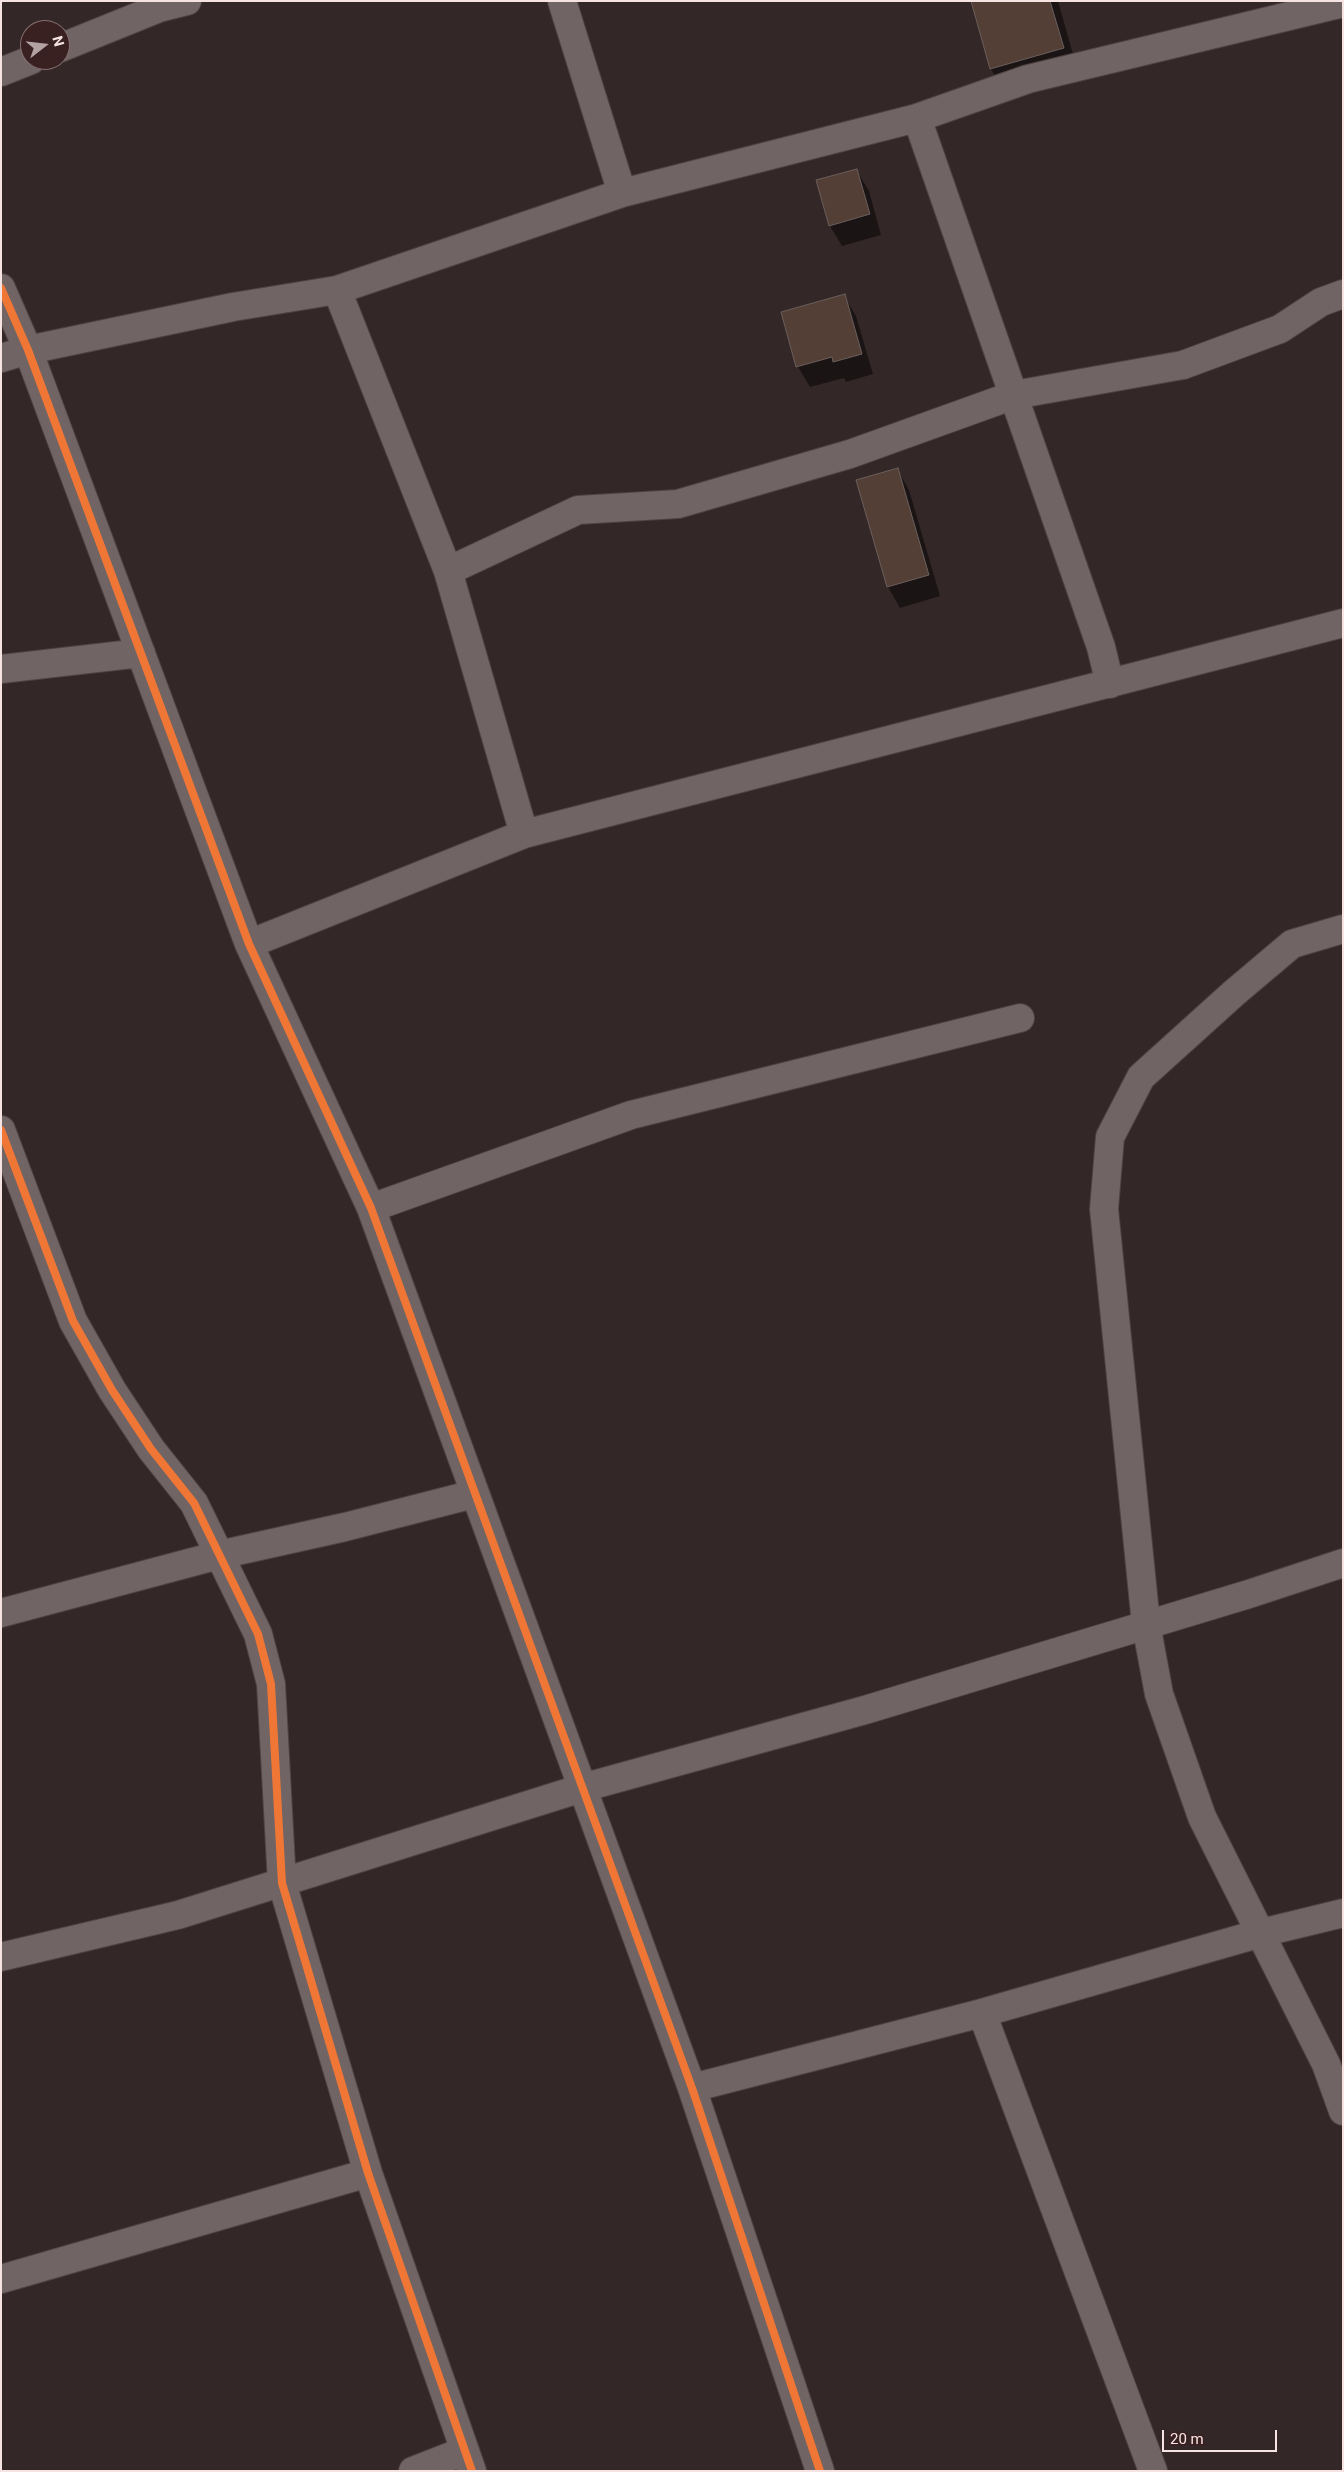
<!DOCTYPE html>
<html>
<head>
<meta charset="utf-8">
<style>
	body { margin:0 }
	#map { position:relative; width:1344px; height:2472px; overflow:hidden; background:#342727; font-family:Roboto,sans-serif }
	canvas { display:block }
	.frame { position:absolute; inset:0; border:2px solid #f6e4e3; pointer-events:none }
	.north { position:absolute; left:20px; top:20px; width:50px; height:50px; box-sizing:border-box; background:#3a2121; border:1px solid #856f6f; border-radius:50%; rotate:74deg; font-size:14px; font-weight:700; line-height:20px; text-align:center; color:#f6e4e3 }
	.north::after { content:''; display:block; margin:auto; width:18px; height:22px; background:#b2a2a1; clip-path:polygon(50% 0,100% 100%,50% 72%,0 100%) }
	.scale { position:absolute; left:1162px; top:2430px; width:115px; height:22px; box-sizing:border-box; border:2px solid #f6e4e3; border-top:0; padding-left:6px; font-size:15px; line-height:18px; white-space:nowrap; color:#f6e4e3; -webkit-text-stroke:4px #3a2121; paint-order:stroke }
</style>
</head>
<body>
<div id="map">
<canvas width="1344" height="2472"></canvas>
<div class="frame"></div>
<div class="north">N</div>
<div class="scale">20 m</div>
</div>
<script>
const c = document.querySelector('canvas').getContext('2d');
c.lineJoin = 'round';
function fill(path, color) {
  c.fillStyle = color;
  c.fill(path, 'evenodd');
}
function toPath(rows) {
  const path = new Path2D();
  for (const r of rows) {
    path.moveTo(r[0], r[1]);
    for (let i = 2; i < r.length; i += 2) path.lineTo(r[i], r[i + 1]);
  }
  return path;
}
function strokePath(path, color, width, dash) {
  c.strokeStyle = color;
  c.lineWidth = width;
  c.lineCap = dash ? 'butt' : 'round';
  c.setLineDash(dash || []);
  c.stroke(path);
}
fill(toPath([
	[972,1,1058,1,1080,79,1009,100,991,69],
	[857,171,869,191,881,235,842,246,830,226],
	[844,296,856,316,873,374,846,382,844,378,810,387,798,367,783,313],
	[897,469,909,490,940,596,900,608,888,587,857,481]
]), '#0007');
const building = toPath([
	[971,1,1050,1,1064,48,990,69,971,1],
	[857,169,870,214,829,226,816,180,857,169],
	[845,294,862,354,833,362,832,357,796,367,781,312,845,294],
	[898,468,929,575,887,587,856,480,898,468]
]);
fill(building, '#543f37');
strokePath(building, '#6a5f5c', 1);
const street = toPath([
	[562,1,622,193],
	[60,48,159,8,187,1],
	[1,72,31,60],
	[917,118,1101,647,1110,684],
	[1,288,28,350,249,944,371,1208,692,2088,820,2471],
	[337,290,448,571,524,834],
	[1,358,28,350,233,307,337,290,622,193,917,118,1028,79,1343,3],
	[448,571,578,510,678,504,850,454,1014,395,1183,365,1280,329,1321,302,1343,294],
	[1,669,141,653],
	[1343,929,1292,944,1234,993,1141,1077,1110,1137,1104,1209,1146,1624,1159,1694,1202,1817,1326,2064,1343,2111],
	[249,944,524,834,1343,623],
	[1,1130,73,1321,112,1390,151,1449,194,1503,258,1634,271,1684,282,1883,368,2173,472,2471],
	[371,1208,631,1115,1020,1018],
	[1,1613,219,1555,345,1527,474,1494],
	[1,1957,178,1915,582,1788,865,1710,1249,1594,1343,1563],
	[982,2013,1153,2471],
	[692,2088,982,2013,1261,1933,1343,1913],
	[1,2279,368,2173],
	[413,2471,464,2451]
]);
strokePath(street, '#4f4243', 30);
strokePath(street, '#706464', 28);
strokePath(toPath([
	[1,288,28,350,249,944,371,1208,692,2088,820,2471],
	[1,1130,73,1321,112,1390,151,1449,194,1503,258,1634,271,1684,282,1883,368,2173,472,2471]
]), '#f07635', 8);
</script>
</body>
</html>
